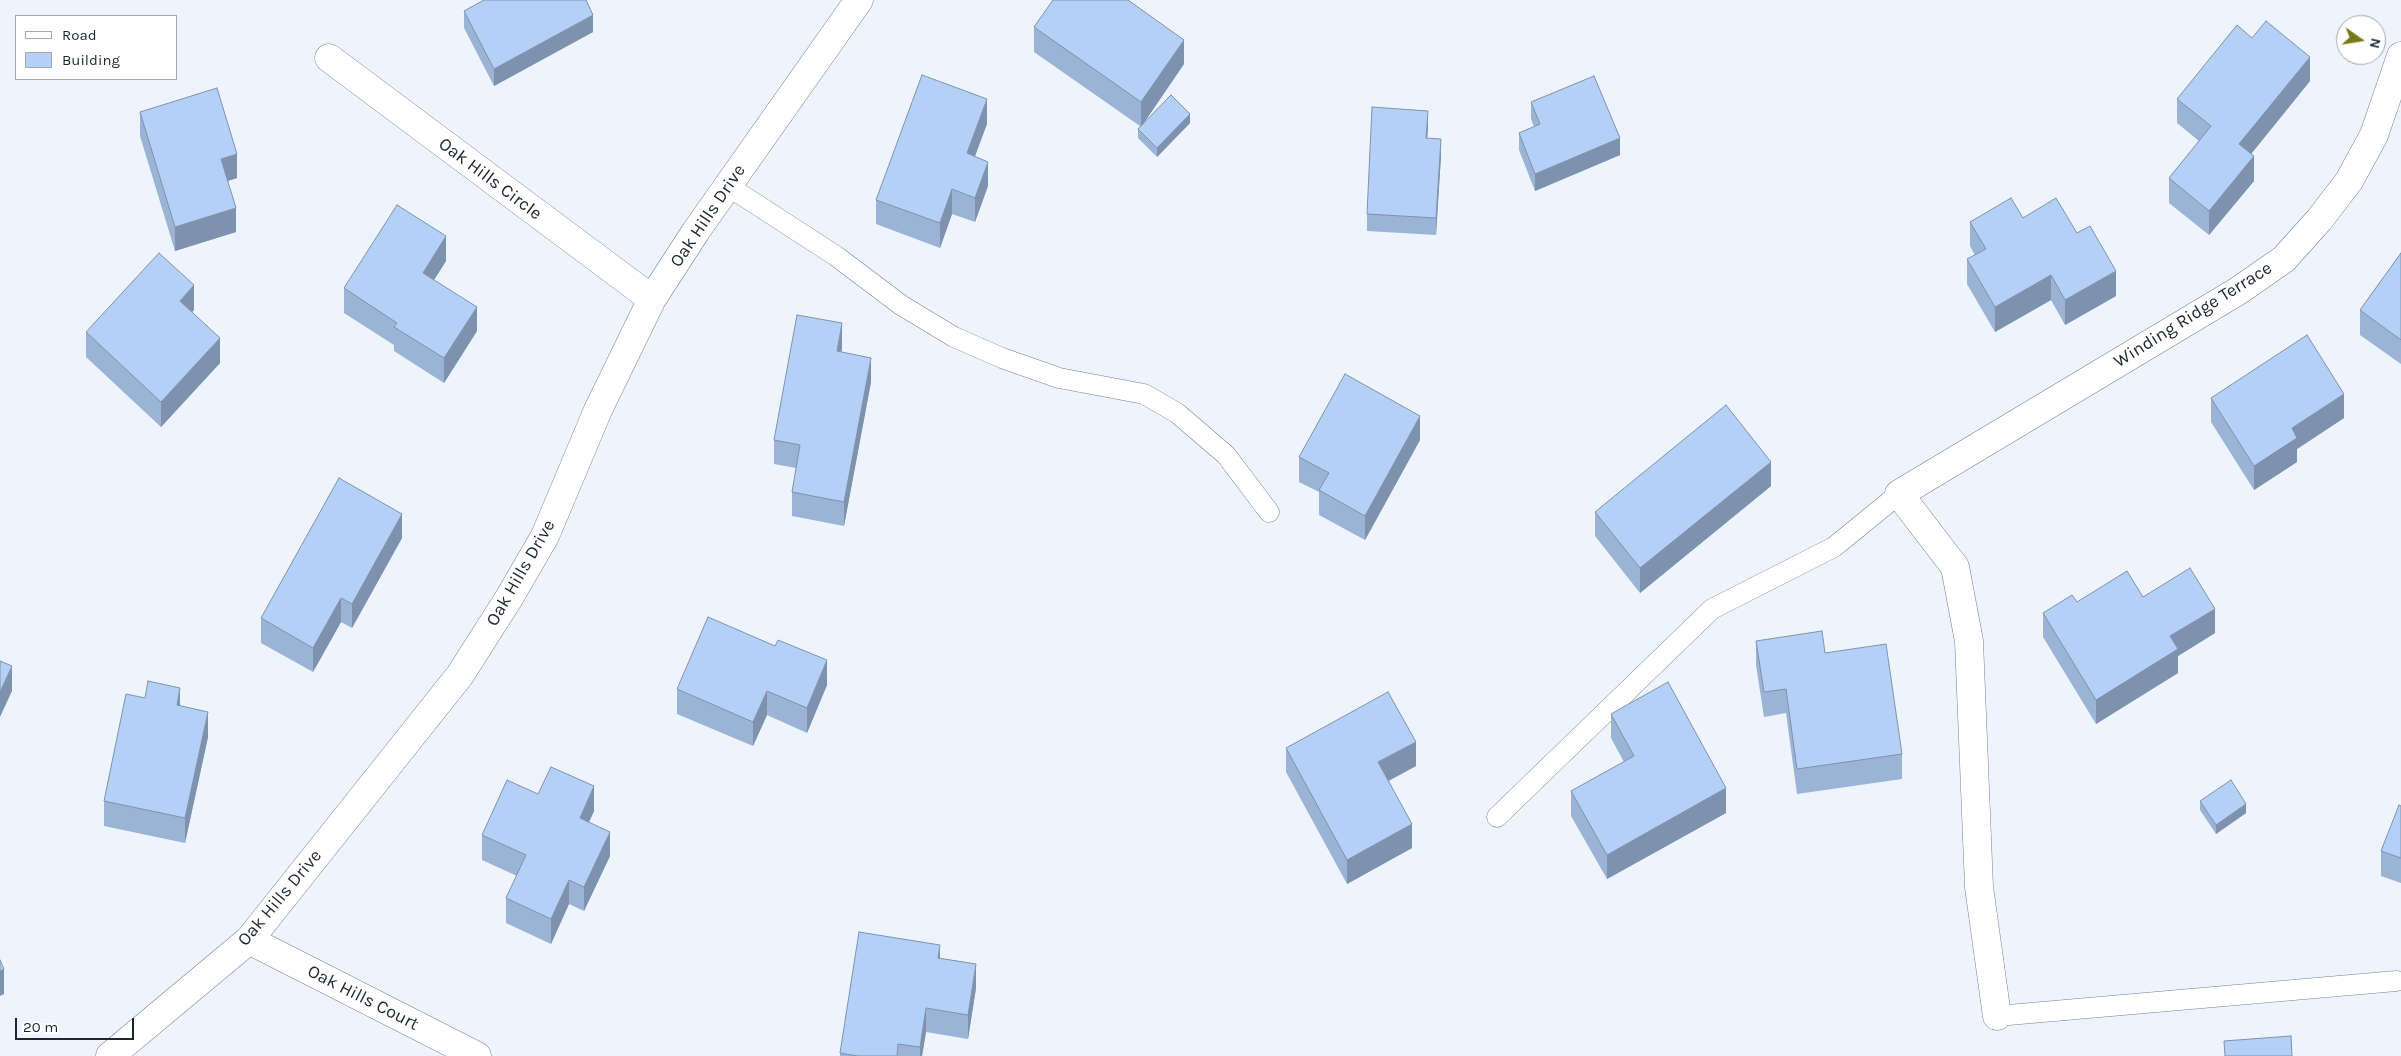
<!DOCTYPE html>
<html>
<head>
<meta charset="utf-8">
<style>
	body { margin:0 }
	#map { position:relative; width:2401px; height:1056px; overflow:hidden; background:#edf4fd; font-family:Karla,sans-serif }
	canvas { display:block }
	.legend { position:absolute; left:15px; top:15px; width:162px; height:65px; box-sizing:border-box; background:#fff; border:1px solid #a5a8ab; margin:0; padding:6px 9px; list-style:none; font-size:15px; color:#1f252e }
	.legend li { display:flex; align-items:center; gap:10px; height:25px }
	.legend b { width:25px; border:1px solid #a5a8ab }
	.north { position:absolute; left:2336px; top:15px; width:50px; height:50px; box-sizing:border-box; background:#fff; border:1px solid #a5a8ab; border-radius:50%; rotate:103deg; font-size:14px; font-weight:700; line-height:20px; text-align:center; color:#1f252e }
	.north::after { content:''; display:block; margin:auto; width:18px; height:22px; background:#7b771d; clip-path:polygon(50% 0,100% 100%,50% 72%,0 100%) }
	.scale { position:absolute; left:15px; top:1018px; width:119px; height:22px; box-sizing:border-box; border:2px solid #1f252e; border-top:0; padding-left:6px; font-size:15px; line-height:18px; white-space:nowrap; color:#1f252e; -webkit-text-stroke:4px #fff; paint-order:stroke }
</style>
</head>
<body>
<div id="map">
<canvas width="2401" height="1056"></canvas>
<ul class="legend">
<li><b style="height:6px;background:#fff"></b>Road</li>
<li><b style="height:14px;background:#b4d0f7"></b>Building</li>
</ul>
<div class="north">N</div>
<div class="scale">20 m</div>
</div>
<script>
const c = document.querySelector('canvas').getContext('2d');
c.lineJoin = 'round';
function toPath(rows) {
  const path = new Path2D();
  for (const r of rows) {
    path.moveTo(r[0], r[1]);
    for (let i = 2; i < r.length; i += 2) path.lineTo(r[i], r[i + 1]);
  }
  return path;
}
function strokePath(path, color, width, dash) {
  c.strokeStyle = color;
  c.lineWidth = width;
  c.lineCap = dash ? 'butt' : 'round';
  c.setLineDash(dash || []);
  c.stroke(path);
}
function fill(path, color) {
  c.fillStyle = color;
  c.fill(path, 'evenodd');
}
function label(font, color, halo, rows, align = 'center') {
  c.font = font + ' Karla,sans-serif';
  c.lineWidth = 4.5;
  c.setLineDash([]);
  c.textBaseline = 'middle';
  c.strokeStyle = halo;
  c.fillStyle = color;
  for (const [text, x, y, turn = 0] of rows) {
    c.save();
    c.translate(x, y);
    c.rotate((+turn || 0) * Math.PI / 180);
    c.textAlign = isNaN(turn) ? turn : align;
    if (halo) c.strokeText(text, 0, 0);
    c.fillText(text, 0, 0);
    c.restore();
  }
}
const lane = toPath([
	[728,186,836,256,901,305,954,337,1002,358,1059,378,1144,394,1177,413,1226,455,1269,512],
	[1497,817,1712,609,1834,547,1899,494],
	[1997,1016,2396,981]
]);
const street = toPath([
	[329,58,652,299],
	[249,940,477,1056],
	[1997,1016,1979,887,1969,641,1955,567,1899,494,2238,291,2284,259,2319,220,2349,181,2374,135,2401,56],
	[110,1056,249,940,460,675,509,598,545,536,598,410,652,299,696,231,859,0]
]);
strokePath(lane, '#738297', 21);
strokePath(street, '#738297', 29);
strokePath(lane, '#fff', 20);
strokePath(street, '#fff', 28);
fill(toPath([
	[464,11,593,32,494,86,464,28],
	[1034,27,1184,64,1144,123,1190,123,1157,157,1138,138,1138,129,1140,126,1034,52],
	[2252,38,2310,81,2251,154,2254,181,2209,235,2169,203,2169,178,2199,141,2177,123,2177,99],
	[1531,102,1620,155,1535,191,1519,150,1519,133,1534,127,1531,119],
	[140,112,237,178,228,181,236,232,175,251,140,136],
	[987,124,974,156,988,186,975,222,952,214,940,248,876,224,876,200],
	[1428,128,1427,138,1441,156,1436,235,1367,231,1367,214],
	[2023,218,2077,233,2116,296,2065,325,2051,300,1995,332,1967,284,1967,259,1975,255,1970,246,1970,222],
	[2401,253,2401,364,2360,335,2360,310],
	[446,261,434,280,477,331,444,383,394,351,394,345,344,313,344,288],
	[194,310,192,312,220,363,161,427,86,357,86,332],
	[842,348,841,352,871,382,844,526,792,516,792,492,796,468,774,464,774,440],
	[2211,398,2344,418,2297,449,2297,462,2254,490,2211,422],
	[1420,440,1365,540,1319,515,1319,492,1299,482,1299,457],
	[1771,486,1640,593,1595,536,1595,512],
	[402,538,352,628,341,622,313,672,261,643,261,618],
	[2143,597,2215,633,2178,656,2178,673,2096,724,2043,637,2043,613,2077,602],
	[1756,641,1825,653,1902,754,1902,779,1797,794,1786,713,1764,717,1756,665],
	[775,646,827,685,807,733,767,715,753,746,677,714,677,689],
	[180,706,208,737,185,843,104,826,104,801],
	[1611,714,1726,813,1607,879,1571,816,1571,791,1624,762,1611,738],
	[1286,748,1416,766,1389,781,1412,848,1347,884,1286,772],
	[538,794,594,811,589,822,610,856,584,911,569,904,551,944,506,923,506,898,517,876,482,860,482,835],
	[2200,801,2246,813,2216,834,2200,810],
	[2401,806,2401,883,2381,876,2381,851],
	[940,959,976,988,968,1039,926,1032,922,1056,840,1056,840,1053]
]), '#9bb3d4');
fill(toPath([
	[593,15,593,32,494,86,494,69],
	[1184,40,1184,64,1141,127,1141,102],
	[2310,57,2310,81,2239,169,2239,144],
	[987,99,987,124,967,178,967,153],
	[1428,111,1428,128,1426,155,1426,138],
	[1190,114,1190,123,1157,157,1157,148],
	[1620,138,1620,155,1535,191,1535,174],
	[1441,139,1441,156,1436,235,1436,218],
	[237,154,237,178,221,183,221,159],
	[2254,156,2254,181,2209,235,2209,211],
	[988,162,988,186,975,222,975,198],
	[952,189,952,214,940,248,940,223],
	[236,208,236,232,175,251,175,227],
	[446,236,446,261,423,297,423,273],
	[2116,271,2116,296,2065,325,2065,300],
	[2051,275,2051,300,1995,332,1995,307],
	[194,285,194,310,180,326,180,301],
	[477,307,477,331,444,383,444,358],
	[842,323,842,348,837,376,837,351],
	[220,338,220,363,161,427,161,402],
	[871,358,871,382,844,526,844,502],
	[2344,394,2344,418,2297,449,2297,462,2254,490,2254,466,2292,428],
	[1420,416,1420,440,1365,540,1365,516],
	[1771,462,1771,486,1640,593,1640,568],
	[402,514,402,538,352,628,352,604],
	[341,598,341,622,313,672,313,648],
	[2215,609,2215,633,2178,656,2178,673,2096,724,2096,700,2170,636],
	[827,660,827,685,807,733,807,708],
	[12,666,12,691,0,717,0,692],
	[180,688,180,712,177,705],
	[767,691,767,715,753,746,753,722],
	[208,712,208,737,185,843,185,818],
	[1416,742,1416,766,1378,786,1378,762],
	[594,786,594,811,580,842,580,818],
	[1726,788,1726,813,1607,879,1607,855],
	[2246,804,2246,813,2216,834,2216,825],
	[1412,824,1412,848,1347,884,1347,860],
	[610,832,610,856,584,911,584,887],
	[569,880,569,904,551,944,551,919],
	[940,945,940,969,938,958],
	[976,964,976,988,968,1039,968,1015],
	[4,969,4,994,0,996,0,971],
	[926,1008,926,1032,922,1056,920,1056,920,1047]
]), '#7e92ad');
const building = toPath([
	[484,0,586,0,593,15,494,69,464,11,484,0],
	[1053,0,1128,0,1184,40,1141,102,1034,27,1053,0],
	[2266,21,2310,57,2239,144,2254,156,2209,211,2169,178,2211,126,2177,99,2237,25,2252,38,2266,21],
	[922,75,987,99,967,153,988,162,975,198,952,189,940,223,876,200,922,75],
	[1594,76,1620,138,1535,174,1519,133,1540,124,1531,102,1594,76],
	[217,88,237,154,221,159,236,208,175,227,140,112,217,88],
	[1171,95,1190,114,1157,148,1138,129,1171,95],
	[1372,107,1428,111,1426,138,1441,139,1436,218,1367,214,1372,107],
	[2011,198,2023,218,2056,198,2077,233,2090,226,2116,271,2065,300,2051,275,1995,307,1967,259,1986,249,1970,222,2011,198],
	[397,205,446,236,423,273,477,307,444,358,394,327,397,323,344,288,397,205],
	[159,253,194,285,180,301,220,338,161,402,86,332,159,253],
	[2401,253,2401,340,2360,310,2401,253],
	[797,315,842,323,837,351,871,358,844,502,792,492,800,445,774,440,797,315],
	[2307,335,2344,394,2292,428,2297,438,2254,466,2211,398,2307,335],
	[1345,374,1420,416,1365,516,1319,490,1329,473,1299,457,1345,374],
	[1726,405,1771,462,1640,568,1595,512,1726,405],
	[339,478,402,514,352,604,341,598,313,648,261,618,339,478],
	[2190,568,2215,609,2170,636,2178,649,2096,700,2043,613,2072,595,2077,602,2127,571,2143,597,2190,568],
	[708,617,775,646,778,640,827,660,807,708,767,691,753,722,677,689,708,617],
	[1822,631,1825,653,1886,644,1902,754,1797,769,1786,689,1764,692,1756,641,1822,631],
	[0,661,12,666,0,692,0,661],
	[148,681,180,688,177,705,208,712,185,818,104,801,126,694,145,698,148,681],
	[1668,682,1726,788,1607,855,1571,791,1634,756,1611,714,1668,682],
	[1388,692,1416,742,1378,762,1412,824,1347,860,1286,748,1388,692],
	[551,767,594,786,580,818,610,832,584,887,569,880,551,919,506,898,526,855,482,835,507,780,538,794,551,767],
	[2231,780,2246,804,2216,825,2200,801,2231,780],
	[2399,805,2401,806,2401,858,2381,851,2399,805],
	[859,932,940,945,938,958,976,964,968,1015,926,1008,920,1047,898,1044,897,1056,858,1056,840,1053,859,932],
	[0,960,4,969,0,971,0,960],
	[2291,1036,2292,1056,2225,1056,2224,1041,2291,1036]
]);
fill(building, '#b4d0f7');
strokePath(building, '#7e92ad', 1);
label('18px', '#1f252e', '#fff', [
	["Oak Hills Circle",490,179,37],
	["Oak Hills Drive",708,216,-56],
	["Winding Ridge Terrace",2193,315,-32],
	["Oak Hills Drive",521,573,-60],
	["Oak Hills Drive",280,898,-50],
	["Oak Hills Court",363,998,27]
]);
</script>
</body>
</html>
